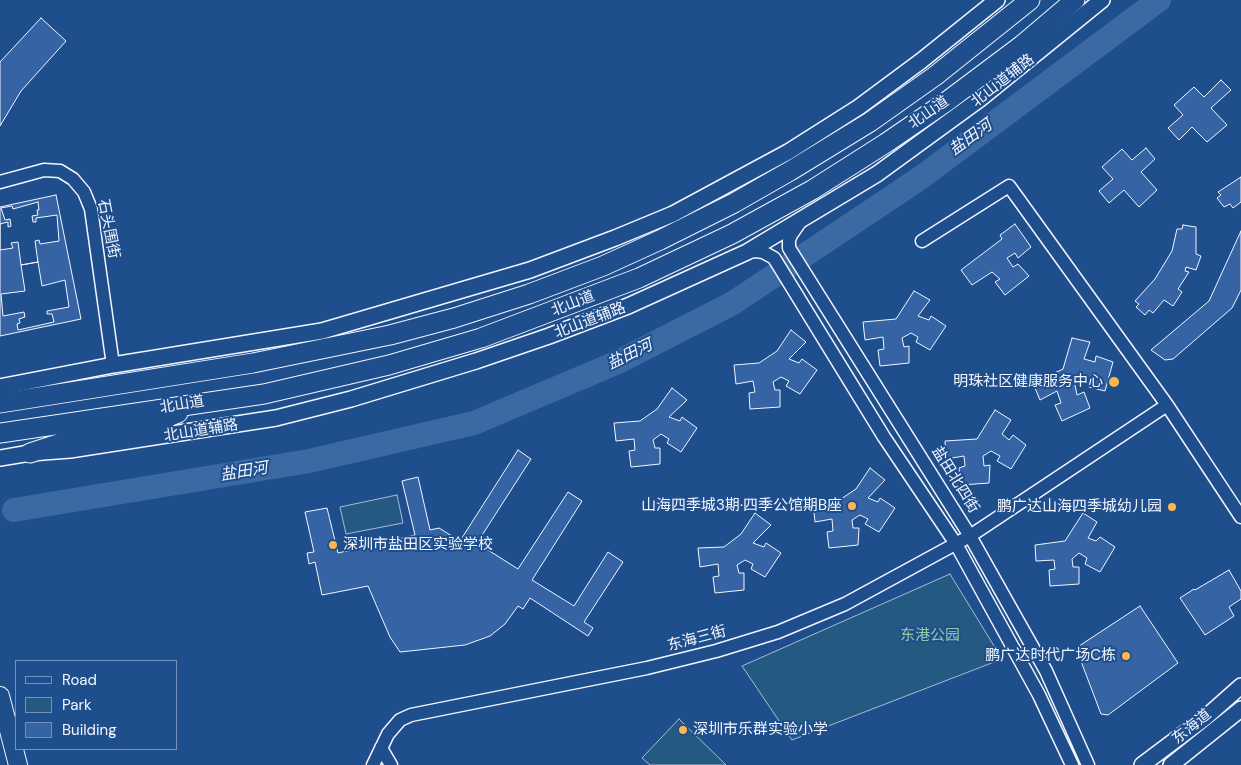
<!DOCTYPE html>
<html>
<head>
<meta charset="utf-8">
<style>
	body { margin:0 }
	#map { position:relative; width:1241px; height:765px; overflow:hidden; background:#1f4e8c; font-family:"DM Sans",sans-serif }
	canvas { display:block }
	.legend { position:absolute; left:15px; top:660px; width:162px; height:90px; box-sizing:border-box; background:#1f4e8c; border:1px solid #7391ba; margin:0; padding:6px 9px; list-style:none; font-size:15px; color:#f2f6ff }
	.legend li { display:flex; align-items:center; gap:10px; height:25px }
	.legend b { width:25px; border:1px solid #7391ba }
</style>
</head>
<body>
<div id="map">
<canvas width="1241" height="765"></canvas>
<ul class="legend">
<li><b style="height:6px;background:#1f4e8c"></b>Road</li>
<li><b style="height:14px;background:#245a82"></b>Park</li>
<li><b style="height:14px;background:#3563a3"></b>Building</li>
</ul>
</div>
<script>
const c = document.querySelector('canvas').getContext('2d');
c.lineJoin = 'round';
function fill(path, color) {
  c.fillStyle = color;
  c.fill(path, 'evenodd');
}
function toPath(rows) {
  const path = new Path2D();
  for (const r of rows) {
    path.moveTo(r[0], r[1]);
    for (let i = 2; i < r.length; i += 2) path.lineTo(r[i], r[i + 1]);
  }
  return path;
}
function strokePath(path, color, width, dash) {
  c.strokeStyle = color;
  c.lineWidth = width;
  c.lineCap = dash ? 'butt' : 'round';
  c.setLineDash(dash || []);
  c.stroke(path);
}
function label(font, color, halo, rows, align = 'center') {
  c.font = font + ' "DM Sans","Noto Sans SC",sans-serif';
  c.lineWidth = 4;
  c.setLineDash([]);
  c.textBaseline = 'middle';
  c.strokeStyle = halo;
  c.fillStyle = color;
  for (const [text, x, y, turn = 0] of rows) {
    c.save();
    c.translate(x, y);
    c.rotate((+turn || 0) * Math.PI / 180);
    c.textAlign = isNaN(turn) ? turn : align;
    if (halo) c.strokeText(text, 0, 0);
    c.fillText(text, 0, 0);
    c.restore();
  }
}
const green = toPath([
	[397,495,403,523,346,534,340,507,397,495],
	[950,574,1002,659,792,740,742,666,950,574],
	[679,719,726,765,650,765,642,758,679,719]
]);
fill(green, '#245a82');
strokePath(green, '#a8bbd7', 1);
strokePath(toPath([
	[14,510,309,461,474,423,616,363,733,303,892,197,923,176,1159,0]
]), '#3b69a3', 24);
const building = toPath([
	[41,18,66,41,21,91,0,126,0,62,41,18],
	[1221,80,1231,90,1211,108,1227,125,1207,142,1192,127,1179,140,1168,128,1183,115,1174,105,1194,87,1204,97,1221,80],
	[1146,148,1155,159,1141,172,1157,190,1139,207,1124,190,1109,203,1099,191,1113,179,1102,167,1122,149,1132,160,1146,148],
	[1241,177,1241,202,1233,208,1230,204,1224,207,1217,198,1221,195,1218,192,1241,177],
	[56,195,81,319,0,336,0,207,56,195],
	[38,202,39,210,37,210,38,215,32,216,33,222,36,222,36,218,57,215,59,241,40,244,39,240,35,241,38,262,21,265,18,242,11,243,13,248,0,250,0,224,8,222,8,227,11,226,10,219,5,220,1,208,12,206,13,209,38,202],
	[1015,224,1031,247,1018,258,1015,253,1007,258,1013,267,1018,264,1029,276,1005,295,995,282,1000,279,992,272,972,285,961,270,1002,239,1000,235,1015,224],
	[1183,225,1196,227,1196,254,1201,256,1196,270,1186,267,1185,271,1189,272,1178,289,1182,292,1173,306,1164,300,1153,313,1149,310,1145,315,1136,307,1139,304,1135,301,1155,279,1172,251,1177,229,1182,229,1183,225],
	[1241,231,1241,290,1232,308,1173,359,1165,360,1151,350,1209,301,1241,231],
	[38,262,42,286,65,280,69,307,47,311,47,314,52,314,54,322,18,330,17,324,20,323,19,319,25,317,24,312,3,316,1,294,25,291,21,265,38,262],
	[914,291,930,300,918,316,929,320,931,316,946,326,930,350,916,342,918,337,911,333,902,338,904,347,909,346,909,363,880,366,878,350,884,349,883,337,865,340,863,322,896,319,914,291],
	[791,330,806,342,789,359,799,363,802,359,817,370,800,394,786,386,789,381,781,377,773,382,775,390,780,390,780,407,750,409,749,393,755,392,753,381,736,384,734,365,759,363,777,351,791,330],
	[1072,338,1090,342,1084,359,1095,362,1096,356,1113,362,1105,391,1089,387,1091,381,1081,379,1075,385,1077,395,1084,392,1090,408,1062,421,1055,405,1061,403,1057,391,1040,400,1033,383,1063,369,1072,338],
	[672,388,687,400,669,417,680,421,682,417,697,428,681,452,667,443,669,439,661,434,653,440,655,448,660,448,660,464,631,467,629,451,635,450,634,439,616,441,614,423,640,421,657,409,672,388],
	[995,410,1011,420,1002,434,1009,440,1013,435,1026,445,1011,469,997,461,1000,456,991,451,983,456,984,466,990,465,989,483,961,485,959,468,965,466,964,456,946,459,945,441,977,439,995,410],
	[518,450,531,459,477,543,518,569,568,492,582,501,532,580,574,606,608,552,623,562,584,622,593,628,588,636,530,598,523,609,518,606,505,624,490,636,465,645,400,652,390,637,368,586,322,595,315,562,309,564,307,553,314,552,305,512,327,508,338,553,415,535,402,481,418,477,430,530,439,528,460,541,518,450],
	[870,468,885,480,868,498,878,502,880,498,895,508,879,532,865,524,868,519,860,515,852,520,853,528,859,528,858,545,829,548,827,532,833,531,832,519,815,522,813,503,838,501,856,489,870,468],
	[755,513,771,525,753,543,764,547,766,543,781,553,765,577,751,569,753,564,745,560,737,565,739,573,744,573,744,590,715,593,713,577,719,576,718,564,700,567,698,548,724,547,741,534,755,513],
	[1083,513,1097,522,1088,538,1096,541,1100,537,1115,547,1100,572,1085,564,1087,558,1079,553,1072,559,1073,567,1079,567,1079,584,1050,586,1049,570,1055,569,1054,560,1036,561,1035,545,1065,541,1083,513],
	[1229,570,1241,591,1241,599,1229,607,1234,616,1205,635,1180,598,1194,589,1195,590,1229,570],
	[1140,606,1178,663,1108,715,1101,714,1076,648,1140,606]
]);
fill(building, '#3563a3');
strokePath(building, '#f2f6ff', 1);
const minor = toPath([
	[0,182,44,170,60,171,73,179,84,192,91,209,113,365],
	[800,222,791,235,789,240,789,248,970,536,1046,671,1088,765],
	[922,241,1009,186,1167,405,1241,517],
	[747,252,756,251,763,252,774,258,884,437,956,544,1039,695,1072,765],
	[381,748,391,765],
	[373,765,388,734,400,720,411,715,647,668,716,651,778,632,845,604,970,536,1167,405]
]);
const tertiary = toPath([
	[0,387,113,365,322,331,530,270,615,238,673,214,788,152,859,107,921,61,997,0],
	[0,458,30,453,70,450,276,418,351,399,476,361,549,336,628,306,747,252,877,174,980,99,1102,0],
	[1142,765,1206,717,1241,686],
	[1171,765,1241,709]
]);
const secondary = toPath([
	[0,696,18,765]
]);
const primary = toPath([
	[0,403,253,363,390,335,454,318,529,294,603,266,660,240,734,203,790,171,870,122,935,76,1030,0],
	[0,433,264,394,389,365,481,338,639,278,732,234,812,190,886,143,946,102,1022,45,1075,0],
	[30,453,61,443,144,427,178,413]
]);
strokePath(minor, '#f2f6ff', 15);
strokePath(tertiary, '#f2f6ff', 18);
strokePath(secondary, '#f2f6ff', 20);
strokePath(primary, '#f2f6ff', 21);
strokePath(minor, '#1f4e8c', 12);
strokePath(tertiary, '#1f4e8c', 15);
strokePath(secondary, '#1f4e8c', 18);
strokePath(primary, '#1f4e8c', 19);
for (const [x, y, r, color] of [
	[1114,382,6,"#ffb74d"],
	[852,506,5,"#ffb74d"],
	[1172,507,5,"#ffb74d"],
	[333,545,5,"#ffb74d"],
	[1126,656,5,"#ffb74d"],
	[683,730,5,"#ffb74d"]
]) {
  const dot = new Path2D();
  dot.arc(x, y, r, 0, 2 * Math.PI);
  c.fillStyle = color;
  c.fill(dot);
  strokePath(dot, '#1f4e8c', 2);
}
label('15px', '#f2f6ff', '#1f4e8c', [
	["北山道辅路",1003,81,-38],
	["北山道",929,113,-35],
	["石头围街",108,229,79],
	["北山道",573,304,-21],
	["北山道辅路",590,321,-21],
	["北山道",182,405,-9],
	["北山道辅路",201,431,-9],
	["盐田北四街",955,480,58],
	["东海三街",697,639,-15],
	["东海道",1192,727,-39]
]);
label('15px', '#f2f6ff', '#1f4e8c', [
	["明珠社区健康服务中心",1103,382],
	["山海四季城3期·四季公馆期B座",842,506],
	["鹏广达山海四季城幼儿园",1162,507],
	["深圳市盐田区实验学校",343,545,"left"],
	["鹏广达时代广场C栋",1116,656],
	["深圳市乐群实验小学",693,730,"left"]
], 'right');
label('15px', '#97c8a6', '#1f4e8c', [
	["东港公园",930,636]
]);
label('italic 16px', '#f2f6ff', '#1f4e8c', [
	["盐田河",971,138,-36],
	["盐田河",630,355,-26],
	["盐田河",244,472,-9]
]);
</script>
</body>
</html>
